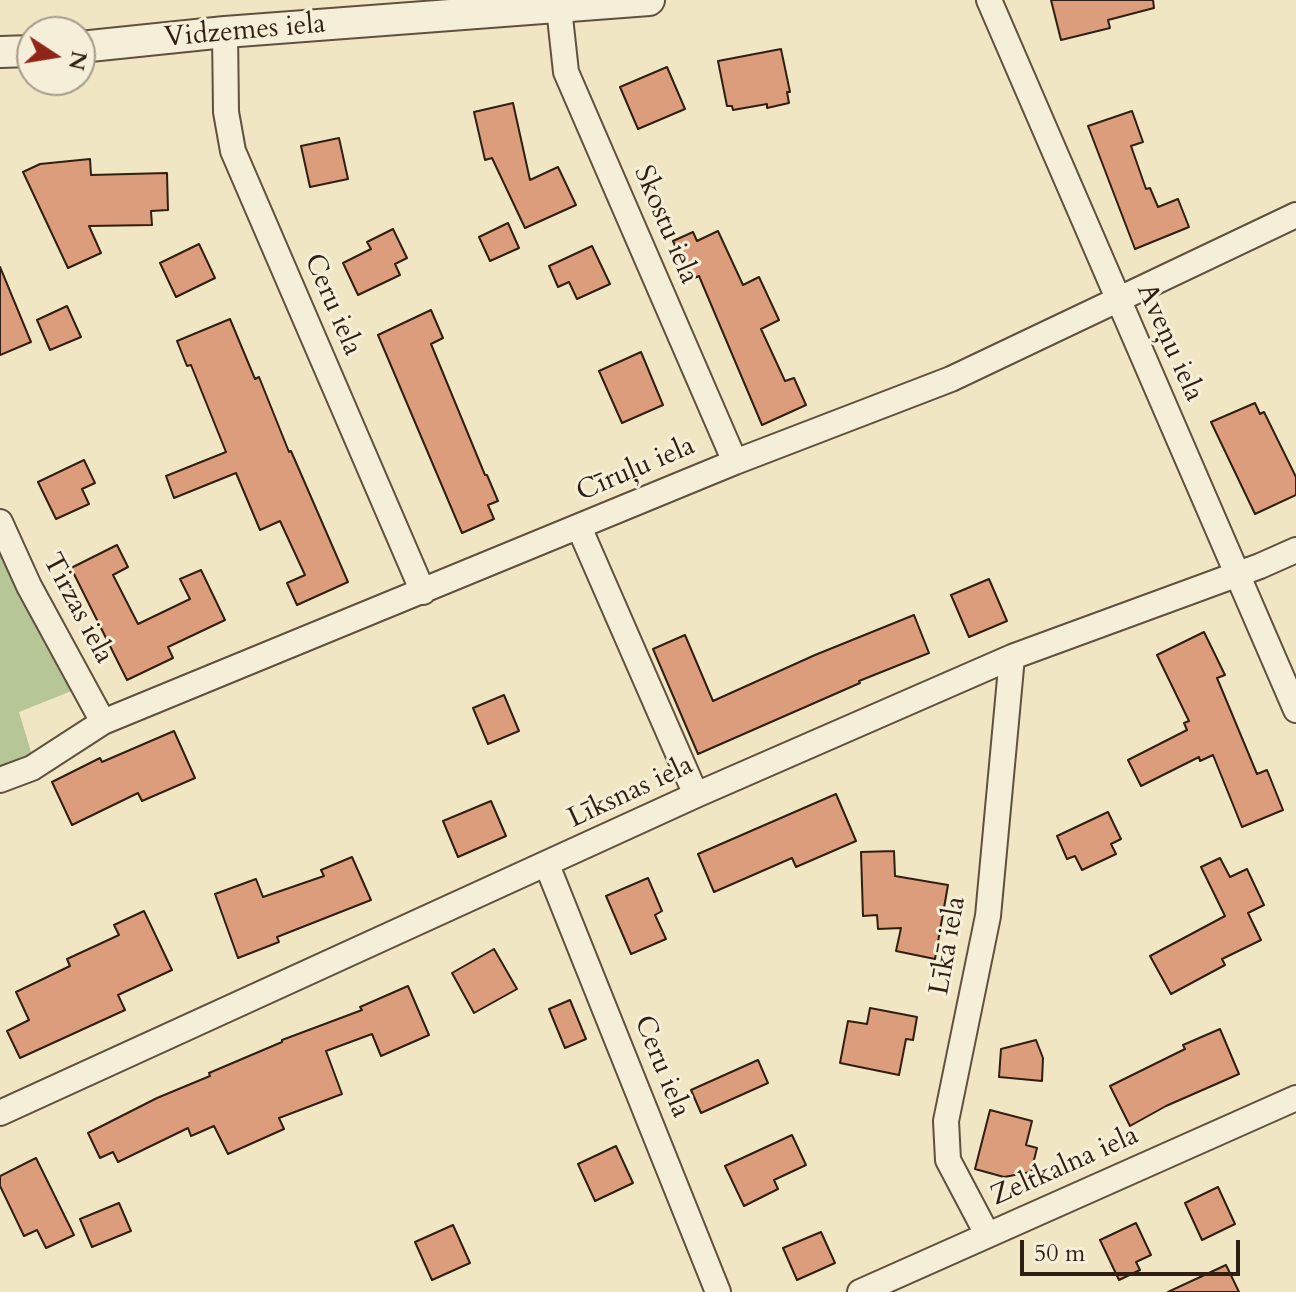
<!DOCTYPE html>
<html>
<head>
<meta charset="utf-8">
<style>
	body { margin:0 }
	#map { position:relative; width:1296px; height:1292px; overflow:hidden; background:#f0e6c4; font-family:Cardo,serif }
	canvas { display:block }
	.north { position:absolute; left:16px; top:16px; width:80px; height:80px; box-sizing:border-box; background:#f5efd9; border:2px solid #a69b89; border-radius:50%; rotate:102deg; font-size:22px; font-weight:700; line-height:32px; text-align:center; color:#301e12 }
	.north::after { content:''; display:block; margin:auto; width:28px; height:36px; background:#8f2418; clip-path:polygon(50% 0,100% 100%,50% 72%,0 100%) }
	.scale { position:absolute; left:1020px; top:1240px; width:220px; height:36px; box-sizing:border-box; border:4px solid #301e12; border-top:0; padding-left:10px; font-size:24px; line-height:28px; white-space:nowrap; color:#301e12; -webkit-text-stroke:6px #f5efd9; paint-order:stroke }
</style>
</head>
<body>
<div id="map">
<canvas width="1296" height="1292"></canvas>
<div class="north">N</div>
<div class="scale">50 m</div>
</div>
<script>
const c = document.querySelector('canvas').getContext('2d');
c.lineJoin = 'round';
function fill(path, color) {
  c.fillStyle = color;
  c.fill(path, 'evenodd');
}
function toPath(rows) {
  const path = new Path2D();
  for (const r of rows) {
    path.moveTo(r[0], r[1]);
    for (let i = 2; i < r.length; i += 2) path.lineTo(r[i], r[i + 1]);
  }
  return path;
}
function strokePath(path, color, width, dash) {
  c.strokeStyle = color;
  c.lineWidth = width;
  c.lineCap = dash ? 'butt' : 'round';
  c.setLineDash(dash || []);
  c.stroke(path);
}
function label(font, color, halo, rows, align = 'center') {
  c.font = font + ' Cardo,serif';
  c.lineWidth = 6;
  c.setLineDash([]);
  c.textBaseline = 'middle';
  c.strokeStyle = halo;
  c.fillStyle = color;
  for (const [text, x, y, turn = 0] of rows) {
    c.save();
    c.translate(x, y);
    c.rotate((+turn || 0) * Math.PI / 180);
    c.textAlign = isNaN(turn) ? turn : align;
    if (halo) c.strokeText(text, 0, 0);
    c.fillText(text, 0, 0);
    c.restore();
  }
}
fill(toPath([
	[0,555,74,690,19,712,32,755,0,768]
]), '#b6c697');
const building = toPath([
	[1051,0,1153,0,1154,8,1108,20,1110,28,1061,40,1051,0],
	[781,49,790,92,787,92,789,103,767,108,767,104,733,110,732,106,727,106,718,61,781,49],
	[667,67,685,109,638,129,620,87,667,67],
	[513,103,530,180,558,167,576,205,525,228,492,158,485,160,474,112,513,103],
	[1132,111,1143,142,1131,146,1146,189,1150,188,1158,207,1178,199,1189,227,1135,249,1088,126,1132,111],
	[339,138,348,179,310,187,301,146,339,138],
	[90,159,91,175,167,173,168,210,151,211,152,225,89,226,101,253,68,268,23,172,40,164,90,159],
	[508,223,519,248,490,261,479,237,508,223],
	[393,229,407,258,395,264,400,275,358,295,343,263,371,249,367,242,393,229],
	[718,231,743,285,759,277,779,320,761,329,785,381,794,378,806,405,762,425,699,276,690,280,673,241,693,232,697,241,718,231],
	[199,244,215,278,176,297,160,263,199,244],
	[592,246,610,284,577,299,569,282,558,287,549,266,592,246],
	[0,267,31,342,0,355,0,267],
	[67,306,81,337,50,350,37,320,67,306],
	[431,310,443,338,431,344,485,475,487,475,498,501,488,505,494,519,462,533,378,335,431,310],
	[230,319,255,379,259,377,289,452,291,451,348,582,297,605,287,583,305,575,280,521,260,530,236,473,174,498,166,476,226,452,191,365,187,366,177,341,230,319],
	[641,352,663,405,622,423,599,371,641,352],
	[1255,403,1260,414,1264,412,1296,477,1296,495,1255,514,1211,422,1255,403],
	[84,460,95,483,82,489,89,504,56,519,38,482,84,460],
	[117,545,128,567,113,575,138,624,190,599,180,579,201,570,225,620,168,647,173,658,127,680,71,568,117,545],
	[989,579,1007,621,969,637,951,595,989,579],
	[914,615,929,653,859,681,860,683,698,754,653,649,685,635,713,701,815,655,914,615],
	[1204,632,1225,675,1217,678,1257,774,1267,770,1283,810,1242,827,1213,755,1200,761,1199,757,1141,786,1128,760,1187,730,1184,723,1189,721,1157,655,1204,632],
	[504,695,519,731,488,744,473,708,504,695],
	[174,731,195,778,142,801,138,793,72,825,52,782,100,758,102,762,174,731],
	[836,794,856,841,796,867,792,858,714,892,698,854,836,794],
	[491,801,506,836,458,857,443,821,491,801],
	[1108,812,1121,839,1111,844,1116,854,1082,870,1075,856,1067,859,1057,836,1108,812],
	[894,851,895,876,948,885,935,959,896,951,901,928,878,929,877,915,863,916,861,852,894,851],
	[352,857,371,900,277,937,279,942,238,958,215,894,256,879,263,897,324,876,321,870,352,857],
	[1220,858,1230,877,1247,869,1264,905,1248,913,1261,940,1222,959,1225,965,1171,994,1150,956,1225,916,1201,867,1220,858],
	[648,878,662,911,655,915,666,939,631,954,606,896,648,878],
	[144,911,172,970,118,995,125,1010,20,1058,7,1031,29,1020,16,992,70,966,67,959,119,935,114,925,144,911],
	[494,949,517,989,474,1013,452,973,494,949],
	[408,986,429,1035,381,1056,372,1034,326,1051,342,1094,279,1118,284,1129,228,1154,214,1126,191,1136,188,1128,118,1162,113,1152,100,1158,88,1133,157,1098,210,1076,209,1073,282,1042,282,1040,362,1010,360,1007,408,986],
	[570,1000,586,1039,565,1048,549,1009,570,1000],
	[870,1008,917,1017,913,1040,906,1039,899,1075,840,1063,848,1021,867,1024,870,1008],
	[1220,1029,1239,1074,1166,1106,1130,1126,1110,1086,1185,1049,1183,1045,1220,1029],
	[1036,1040,1043,1058,1042,1081,999,1077,1001,1049,1036,1040],
	[758,1060,768,1083,701,1113,691,1090,758,1060],
	[990,1110,1032,1121,1026,1145,1037,1148,1031,1172,1004,1177,975,1169,990,1110],
	[792,1135,806,1165,774,1180,778,1189,744,1206,725,1166,792,1135],
	[616,1146,633,1183,595,1201,578,1164,616,1146],
	[36,1158,74,1235,46,1248,37,1230,24,1236,0,1186,0,1176,36,1158],
	[1218,1187,1235,1224,1202,1240,1185,1203,1218,1187],
	[119,1203,131,1231,92,1247,80,1219,119,1203],
	[1136,1223,1151,1255,1136,1262,1140,1270,1119,1280,1100,1240,1136,1223],
	[453,1225,470,1263,432,1280,415,1242,453,1225],
	[821,1232,835,1263,797,1280,783,1248,821,1232],
	[1226,1265,1239,1292,1168,1292,1226,1265]
]);
fill(building, '#dc9d7c');
strokePath(building, '#301e12', 2);
const minor = toPath([
	[989,0,1296,710],
	[559,8,566,72,735,462],
	[225,32,226,112,233,151,423,592],
	[0,522,29,586,103,722],
	[579,527,696,795],
	[0,780,32,768,103,722,735,462,951,379,1296,215],
	[547,865,718,1292],
	[0,1113,696,795,1012,657,1260,566,1296,550],
	[987,1234,948,1160,946,1121,988,916,1012,657],
	[860,1292,1296,1098]
]);
const tertiary = toPath([
	[80,47,225,32,649,0],
	[0,52,32,51]
]);
strokePath(minor, '#60503e', 28);
strokePath(tertiary, '#60503e', 34);
strokePath(minor, '#f5efd9', 24);
strokePath(tertiary, '#f5efd9', 30);
label('28px', '#301e12', '#f5efd9', [
	["Vidzemes iela",245,32,-5],
	["Skostu iela",665,225,67],
	["Ceru iela",332,305,67],
	["Aveņu iela",1169,343,66],
	["Cīruļu iela",636,470,-23],
	["Tirzas iela",77,609,62],
	["Līksnas iela",631,793,-25],
	["Līkā iela",949,946,-80],
	["Ceru iela",661,1067,68],
	["Zeltkalna iela",1065,1167,-24]
]);
</script>
</body>
</html>
